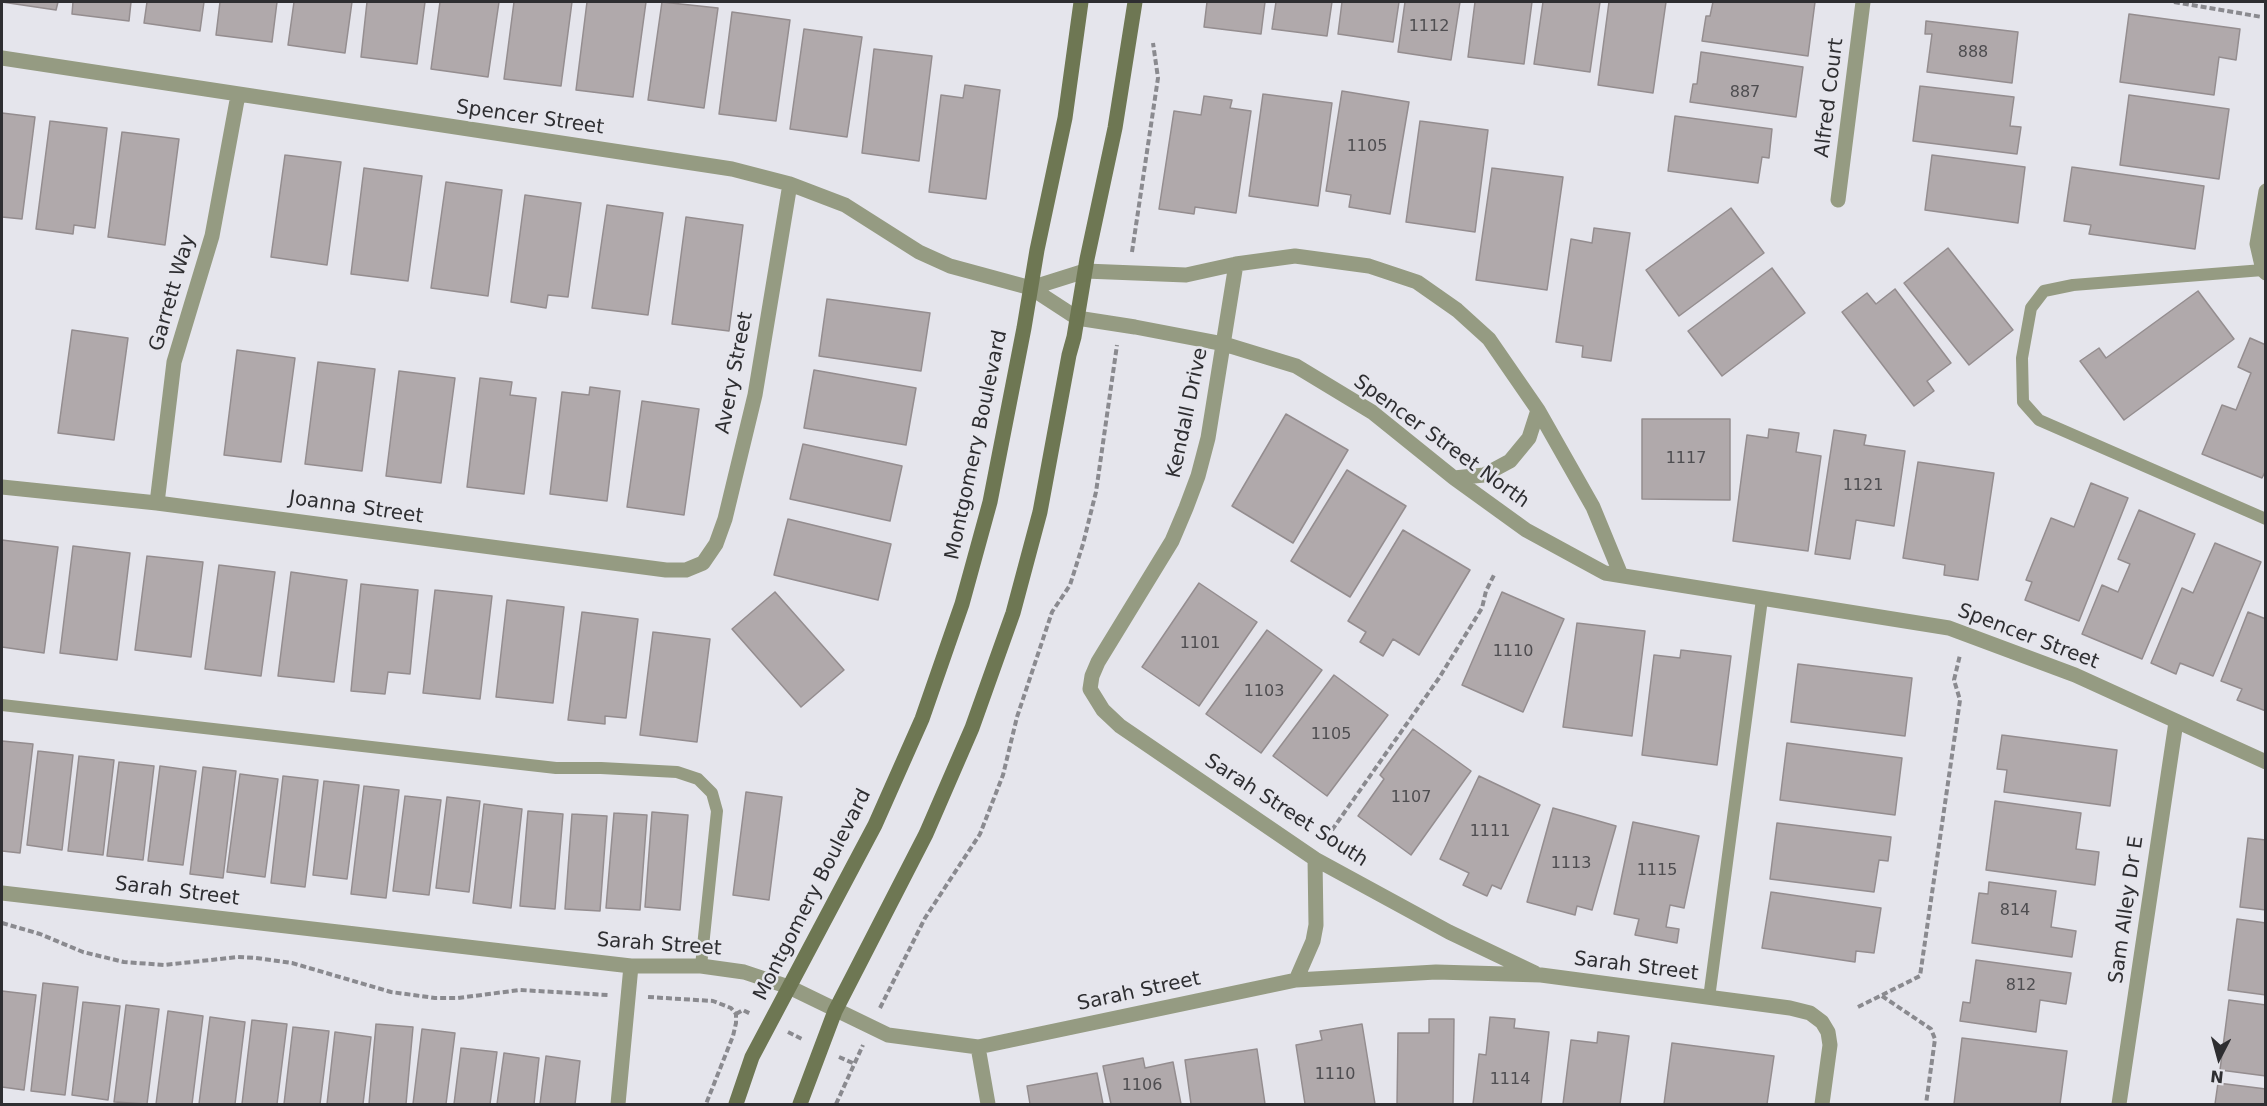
<!DOCTYPE html>
<html>
<head>
<meta charset="utf-8">
<style>
	body { margin:0 }
	#map { position:relative; width:2267px; height:1106px; overflow:hidden; background:#e5e5ec; font-family:"DejaVu Sans",sans-serif }
	canvas { display:block }
	.frame { position:absolute; inset:0; border:3px solid #2e2e31; pointer-events:none }
	.north { position:absolute; left:2189px; top:1028px; width:60px; height:60px; -webkit-text-stroke:4px #e5e5ec; paint-order:stroke; rotate:186deg; font-size:16px; font-weight:700; line-height:24px; text-align:center; color:#2e2e31 }
	.north::after { content:''; display:block; margin:auto; width:21px; height:27px; background:#2e2e31; clip-path:polygon(50% 0,100% 100%,50% 72%,0 100%) }
</style>
</head>
<body>
<div id="map">
<canvas width="2267" height="1106"></canvas>
<div class="frame"></div>
<div class="north">N</div>
</div>
<script>
const c = document.querySelector('canvas').getContext('2d');
c.lineJoin = 'round';
function fill(path, color) {
  c.fillStyle = color;
  c.fill(path, 'evenodd');
}
function toPath(rows) {
  const path = new Path2D();
  for (const r of rows) {
    path.moveTo(r[0], r[1]);
    for (let i = 2; i < r.length; i += 2) path.lineTo(r[i], r[i + 1]);
  }
  return path;
}
function strokePath(path, color, width, dash) {
  c.strokeStyle = color;
  c.lineWidth = width;
  c.lineCap = dash ? 'butt' : 'round';
  c.setLineDash(dash || []);
  c.stroke(path);
}
function label(font, color, halo, rows, align = 'center') {
  c.font = font + ' "DejaVu Sans",sans-serif';
  c.lineWidth = 5;
  c.setLineDash([]);
  c.textBaseline = 'middle';
  c.strokeStyle = halo;
  c.fillStyle = color;
  for (const [text, x, y, turn = 0] of rows) {
    c.save();
    c.translate(x, y);
    c.rotate((+turn || 0) * Math.PI / 180);
    c.textAlign = isNaN(turn) ? turn : align;
    if (halo) c.strokeText(text, 0, 0);
    c.fillText(text, 0, 0);
    c.restore();
  }
}
const building = toPath([
	[2,2,58,2,56,10,2,2],
	[73,2,131,2,129,21,72,14,73,2],
	[147,2,204,2,200,31,144,23,147,2],
	[220,2,277,2,272,42,216,35,220,2],
	[294,2,352,2,345,53,288,45,294,2],
	[367,2,425,2,417,64,361,57,367,2],
	[440,2,499,2,488,77,431,69,440,2],
	[514,2,572,2,561,86,504,79,514,2],
	[587,2,646,2,633,97,576,90,587,2],
	[662,2,718,8,704,108,648,100,662,2],
	[1207,2,1265,2,1261,34,1204,27,1207,2],
	[1276,2,1332,2,1327,36,1272,29,1276,2],
	[1342,2,1399,2,1393,42,1338,34,1342,2],
	[1405,2,1460,2,1451,60,1398,52,1405,2],
	[1475,2,1532,2,1524,64,1468,57,1475,2],
	[1543,2,1600,2,1590,72,1534,64,1543,2],
	[1609,2,1666,2,1653,93,1598,85,1609,2],
	[1713,2,1815,2,1808,56,1702,41,1706,16,1710,16,1713,2],
	[732,12,790,20,776,121,719,114,732,12],
	[2129,14,2240,29,2236,60,2219,57,2214,95,2120,82,2129,14],
	[1926,21,2018,32,2012,83,1927,72,1932,34,1925,34,1926,21],
	[804,29,862,37,847,137,790,129,804,29],
	[874,49,932,56,919,161,862,153,874,49],
	[1701,52,1803,67,1796,117,1690,102,1693,84,1697,84,1701,52],
	[965,85,1000,90,986,199,929,192,941,95,963,98,965,85],
	[1920,86,2014,97,2010,126,2021,127,2017,154,1913,141,1920,86],
	[1342,91,1409,102,1390,214,1349,207,1351,195,1326,191,1342,91],
	[1263,94,1332,103,1318,206,1249,196,1263,94],
	[2129,95,2229,109,2219,179,2120,165,2129,95],
	[1204,96,1232,100,1230,108,1251,111,1236,213,1195,207,1194,214,1159,209,1174,111,1201,115,1204,96],
	[2,113,35,117,22,219,2,217,2,113],
	[1675,116,1772,129,1769,158,1762,157,1758,183,1668,171,1675,116],
	[50,121,107,128,95,228,74,225,73,234,36,229,50,121],
	[1420,121,1488,130,1475,232,1406,222,1420,121],
	[122,132,179,139,165,245,108,237,122,132],
	[285,155,341,162,327,265,271,257,285,155],
	[1932,155,2025,167,2018,223,1925,210,1932,155],
	[2072,167,2204,186,2195,249,2089,234,2091,225,2064,221,2072,167],
	[364,168,422,176,408,281,351,274,364,168],
	[1492,168,1563,177,1547,290,1476,280,1492,168],
	[446,182,502,190,488,296,431,288,446,182],
	[525,195,581,203,568,297,548,295,546,308,511,302,525,195],
	[607,205,663,213,648,315,592,308,607,205],
	[1731,208,1764,253,1679,316,1646,270,1731,208],
	[686,217,743,225,729,331,672,324,686,217],
	[1594,228,1630,233,1611,361,1582,357,1583,346,1556,342,1571,239,1592,243,1594,228],
	[1948,248,2013,330,1969,365,1904,283,1948,248],
	[1772,268,1805,313,1722,376,1688,331,1772,268],
	[1895,289,1951,363,1927,381,1934,391,1914,406,1842,312,1867,293,1876,304,1895,289],
	[2198,291,2234,339,2124,420,2080,361,2099,348,2106,358,2198,291],
	[827,299,930,313,921,371,819,356,827,299],
	[72,330,128,338,114,440,58,433,72,330],
	[2250,338,2266,345,2266,470,2262,478,2202,454,2222,405,2236,410,2251,373,2238,367,2250,338],
	[237,350,295,358,281,462,224,455,237,350],
	[318,362,375,369,362,471,305,464,318,362],
	[814,370,916,388,906,445,804,428,814,370],
	[399,371,455,378,441,483,386,476,399,371],
	[480,378,512,382,510,395,536,398,524,494,467,487,480,378],
	[590,387,620,391,607,501,550,494,562,392,589,395,590,387],
	[642,401,699,409,684,515,627,507,642,401],
	[1286,414,1348,450,1293,543,1232,506,1286,414],
	[1642,419,1730,419,1730,500,1642,499,1642,419],
	[1769,429,1799,433,1796,452,1821,456,1808,551,1733,541,1747,435,1768,438,1769,429],
	[1834,430,1866,435,1864,445,1905,451,1894,526,1856,520,1850,559,1815,554,1834,430],
	[803,444,902,466,890,521,790,499,803,444],
	[1918,462,1994,473,1978,580,1944,575,1945,565,1903,558,1918,462],
	[1347,470,1406,506,1350,597,1291,561,1347,470],
	[2091,483,2128,498,2079,621,2025,600,2032,582,2026,580,2051,518,2074,527,2091,483],
	[2139,510,2195,534,2142,659,2082,634,2102,585,2118,592,2130,564,2118,559,2139,510],
	[788,519,891,544,878,600,774,575,788,519],
	[1403,530,1470,570,1419,655,1393,639,1383,656,1360,642,1366,632,1348,621,1403,530],
	[2,540,58,547,44,653,2,647,2,540],
	[2215,543,2261,562,2213,676,2180,663,2176,674,2151,663,2182,588,2193,593,2215,543],
	[73,546,130,553,117,660,60,653,73,546],
	[147,556,203,562,191,657,135,650,147,556],
	[219,565,275,572,261,676,205,669,219,565],
	[291,572,347,580,334,682,278,676,291,572],
	[1199,583,1257,622,1199,706,1142,667,1199,583],
	[361,584,418,590,410,674,388,672,385,694,351,691,361,584],
	[435,590,492,596,480,699,423,693,435,590],
	[775,592,844,670,801,707,732,629,775,592],
	[1502,592,1564,619,1523,712,1462,685,1502,592],
	[507,600,564,607,553,703,496,697,507,600],
	[582,612,638,619,626,718,605,716,605,724,568,720,582,612],
	[2248,612,2266,619,2266,711,2237,700,2242,689,2221,681,2248,612],
	[1577,623,1645,631,1632,736,1563,727,1577,623],
	[1267,630,1322,670,1261,753,1206,714,1267,630],
	[653,632,710,639,697,742,640,735,653,632],
	[1681,650,1731,656,1717,765,1642,755,1654,655,1680,658,1681,650],
	[1798,664,1912,678,1905,736,1791,722,1798,664],
	[1334,675,1388,715,1327,796,1273,756,1334,675],
	[1413,729,1471,771,1411,855,1358,816,1384,779,1380,775,1413,729],
	[2002,735,2117,750,2110,806,2004,792,2007,770,1997,769,2002,735],
	[2,741,33,744,20,853,2,851,2,741],
	[1787,743,1902,758,1895,815,1780,800,1787,743],
	[38,751,73,755,62,850,27,845,38,751],
	[79,756,114,760,103,855,68,851,79,756],
	[119,762,154,766,143,860,107,856,119,762],
	[160,766,196,771,183,865,148,861,160,766],
	[203,767,236,771,223,878,190,874,203,767],
	[240,774,278,779,265,877,227,872,240,774],
	[283,776,318,780,305,887,271,883,283,776],
	[1479,776,1540,805,1501,889,1492,885,1487,896,1463,885,1469,873,1440,859,1479,776],
	[324,781,359,785,347,879,313,875,324,781],
	[364,786,399,790,386,898,351,894,364,786],
	[746,792,782,797,769,900,733,895,746,792],
	[405,796,441,800,429,895,393,891,405,796],
	[447,797,480,801,469,892,436,888,447,797],
	[1995,801,2081,813,2076,849,2099,852,2095,885,1986,870,1995,801],
	[484,804,522,809,511,908,473,903,484,804],
	[1553,808,1616,826,1592,910,1577,906,1575,915,1527,902,1553,808],
	[528,811,563,814,555,909,520,906,528,811],
	[652,812,688,815,680,910,645,907,652,812],
	[614,813,647,815,640,910,606,908,614,813],
	[572,814,607,816,600,911,565,909,572,814],
	[1633,822,1699,836,1684,908,1670,905,1666,927,1679,929,1677,943,1635,935,1639,919,1614,914,1633,822],
	[1777,823,1891,837,1888,861,1879,860,1874,892,1770,879,1777,823],
	[2248,838,2266,840,2266,910,2240,907,2248,838],
	[1989,882,2056,891,2051,927,2076,931,2072,957,1972,943,1979,893,1988,894,1989,882],
	[1771,892,1881,908,1874,953,1856,951,1855,962,1762,948,1771,892],
	[2237,919,2266,923,2266,995,2228,990,2237,919],
	[1976,960,2071,973,2066,1004,2040,1000,2036,1032,1960,1021,1963,1002,1970,1003,1976,960],
	[43,983,78,987,65,1095,31,1091,43,983],
	[2,991,36,995,24,1090,2,1087,2,991],
	[2229,1000,2266,1005,2266,1076,2220,1070,2229,1000],
	[83,1002,120,1006,108,1100,72,1095,83,1002],
	[126,1005,159,1009,147,1104,114,1102,126,1005],
	[168,1011,203,1016,192,1104,156,1104,168,1011],
	[210,1017,245,1022,235,1104,199,1104,210,1017],
	[1490,1017,1515,1019,1514,1028,1549,1032,1541,1104,1473,1104,1479,1054,1486,1055,1490,1017],
	[1429,1019,1454,1019,1453,1104,1397,1104,1398,1033,1429,1033,1429,1019],
	[252,1020,287,1024,277,1104,242,1104,252,1020],
	[376,1024,413,1027,406,1104,369,1104,376,1024],
	[1362,1024,1375,1104,1305,1104,1296,1045,1322,1040,1320,1031,1362,1024],
	[293,1027,329,1031,320,1104,284,1104,293,1027],
	[422,1029,455,1033,446,1104,413,1104,422,1029],
	[335,1032,371,1037,363,1104,327,1104,335,1032],
	[1598,1032,1629,1036,1620,1104,1563,1104,1571,1040,1597,1043,1598,1032],
	[1962,1038,2067,1051,2060,1104,1954,1104,1962,1038],
	[1672,1043,1774,1056,1767,1104,1664,1104,1672,1043],
	[461,1048,497,1052,490,1104,454,1104,461,1048],
	[1257,1049,1265,1104,1191,1104,1185,1060,1257,1049],
	[504,1053,539,1058,534,1104,497,1104,504,1053],
	[546,1056,580,1061,575,1104,540,1104,546,1056],
	[1143,1058,1145,1068,1173,1062,1181,1104,1111,1104,1103,1066,1143,1058],
	[1097,1073,1103,1104,1030,1104,1027,1086,1097,1073],
	[2218,1083,2266,1089,2266,1104,2215,1104,2218,1083]
]);
fill(building, '#b0a9ab');
strokePath(building, '#948d8f', 1.5);
strokePath(toPath([
	[2174,2,2262,17],
	[1132,252,1158,78,1153,43],
	[1332,830,1439,678,1482,608,1486,591,1495,573],
	[2,923,40,934,83,952,124,962,164,965,238,957,256,958,292,963,391,992,435,998,458,998,520,990,608,995],
	[1882,996,1931,1029,1935,1039,1926,1104],
	[648,997,713,1001,731,1008,736,1014,736,1023,733,1036,706,1104],
	[1858,1007,1920,976,1960,700,1954,680,1960,655],
	[880,1008,925,918,980,834,1003,775,1017,717,1052,612,1070,585,1083,544,1096,492,1117,345],
	[736,1014,743,1010,751,1014],
	[788,1032,802,1039],
	[839,1057,855,1064],
	[836,1104,863,1045]
]), '#8a8a8f', 4, [6, 3]);
strokePath(toPath([
	[2263,270,2073,285,2044,291,2031,308,2022,358,2023,402,2039,420,2266,519],
	[2,705,556,768,601,768,677,772,698,779,712,793,717,811,701,966],
	[1709,998,1762,599]
]), '#959b82', 12);
strokePath(toPath([
	[2,58,732,169,790,184,845,205,919,252,950,266,1031,288,1077,318,1135,327,1224,344,1296,366,1372,412,1454,478,1526,530,1605,573,1949,628,2075,675,2266,762],
	[2266,191,2257,244,2263,270,2266,273],
	[1838,200,1863,2],
	[1236,264,1208,438,1198,476,1186,508,1172,541,1098,662,1092,676,1090,689,1103,710,1120,726,1315,859,1449,932,1535,973],
	[1031,288,1085,271,1186,275,1236,264,1295,256,1369,266,1417,282,1457,310,1489,339,1538,410,1593,507,1621,575],
	[1454,478,1484,475,1510,461,1529,438,1538,410],
	[2,487,157,503,666,570,686,570,703,563,716,544,725,519,755,395,790,184],
	[157,503,174,362,212,236,238,95],
	[2,893,631,966,701,966,744,972,789,987,888,1035,978,1047,1296,980,1436,972,1541,975,1790,1008,1810,1013,1822,1022,1828,1032,1830,1045,1822,1104],
	[1296,980,1313,941,1316,925,1315,859],
	[978,1047,988,1104],
	[618,1104,631,966],
	[2119,1104,2176,722]
]), '#959b82', 15);
strokePath(toPath([
	[736,1104,752,1057,875,825,922,719,962,604,990,502,1024,328,1037,250,1065,118,1081,2],
	[800,1104,835,1011,926,834,972,728,1013,613,1040,512,1069,355,1074,337,1087,259,1115,128,1135,2]
]), '#6e7753', 15);
label('16px', '#4e4d50', null, [
	["1112",1429,27],
	["888",1973,53],
	["887",1745,93],
	["1105",1367,147],
	["1117",1686,459],
	["1121",1863,486],
	["1101",1200,644],
	["1110",1513,652],
	["1103",1264,692],
	["1105",1331,735],
	["1107",1411,798],
	["1111",1490,832],
	["1113",1571,864],
	["1115",1657,871],
	["814",2015,911],
	["812",2021,986],
	["1110",1335,1075],
	["1114",1510,1080],
	["1106",1142,1086]
]);
label('20px', '#2e2e31', '#e5e5ec', [
	["Alfred Court",1830,98,-83],
	["Spencer Street",530,118,8],
	["Garrett Way",173,293,-74],
	["Avery Street",735,373,-79],
	["Kendall Drive",1188,413,-78],
	["Spencer Street North",1441,442,36],
	["Montgomery Boulevard",977,445,-78],
	["Joanna Street",356,508,8],
	["Spencer Street",2028,637,21],
	["Sarah Street South",1286,811,33],
	["Sarah Street",177,892,7],
	["Montgomery Boulevard",813,895,-63],
	["Sam Alley Dr E",2127,910,-82],
	["Sarah Street",659,945,4],
	["Sarah Street",1636,967,7],
	["Sarah Street",1139,992,-12]
]);
</script>
</body>
</html>
